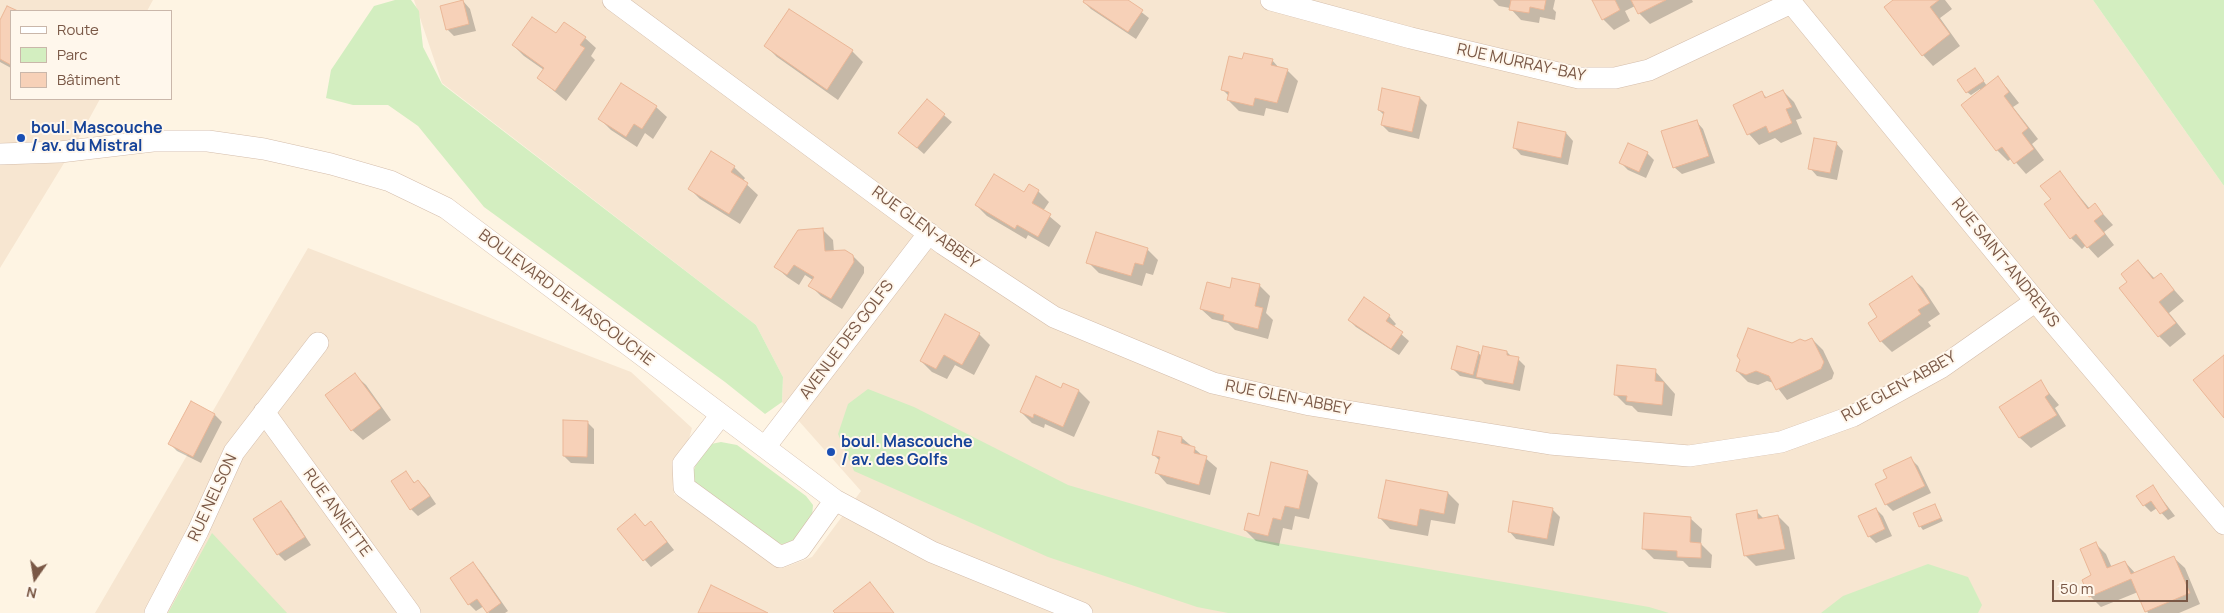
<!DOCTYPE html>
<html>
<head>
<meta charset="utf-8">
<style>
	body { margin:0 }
	#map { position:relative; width:2224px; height:613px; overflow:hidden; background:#fef4e3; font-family:Manrope,sans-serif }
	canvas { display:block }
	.legend { position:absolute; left:10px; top:10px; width:162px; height:90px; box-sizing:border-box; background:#fff7ec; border:1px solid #cab7aa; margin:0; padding:6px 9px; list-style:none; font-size:15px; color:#7a5846 }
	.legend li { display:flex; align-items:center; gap:10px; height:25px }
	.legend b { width:25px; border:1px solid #cab7aa }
	.north { position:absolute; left:10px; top:553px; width:50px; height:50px; -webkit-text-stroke:4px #fff7ec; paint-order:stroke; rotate:193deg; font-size:14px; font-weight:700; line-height:20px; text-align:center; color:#7a5846 }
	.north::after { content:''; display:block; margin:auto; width:18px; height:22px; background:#7a5846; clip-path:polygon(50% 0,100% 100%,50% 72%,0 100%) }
	.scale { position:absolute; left:2052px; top:580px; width:136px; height:22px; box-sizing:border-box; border:2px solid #7a5846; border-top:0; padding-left:6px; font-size:15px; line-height:18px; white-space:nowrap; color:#7a5846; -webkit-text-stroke:4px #fff7ec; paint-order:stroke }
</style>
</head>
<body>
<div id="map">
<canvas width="2224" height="613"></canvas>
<ul class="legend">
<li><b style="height:6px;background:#fff"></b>Route</li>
<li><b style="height:14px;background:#d3eec0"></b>Parc</li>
<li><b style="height:14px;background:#f7d1b8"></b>Bâtiment</li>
</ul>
<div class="north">N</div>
<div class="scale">50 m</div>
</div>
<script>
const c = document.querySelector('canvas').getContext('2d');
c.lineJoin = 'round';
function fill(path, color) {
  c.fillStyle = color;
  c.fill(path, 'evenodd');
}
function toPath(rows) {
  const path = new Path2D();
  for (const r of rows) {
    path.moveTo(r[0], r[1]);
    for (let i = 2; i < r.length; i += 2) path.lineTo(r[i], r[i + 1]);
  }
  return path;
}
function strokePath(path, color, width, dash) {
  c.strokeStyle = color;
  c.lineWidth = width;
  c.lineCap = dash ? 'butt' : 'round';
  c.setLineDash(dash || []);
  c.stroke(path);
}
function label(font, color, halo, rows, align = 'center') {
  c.font = font + ' Manrope,sans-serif';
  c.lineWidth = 4;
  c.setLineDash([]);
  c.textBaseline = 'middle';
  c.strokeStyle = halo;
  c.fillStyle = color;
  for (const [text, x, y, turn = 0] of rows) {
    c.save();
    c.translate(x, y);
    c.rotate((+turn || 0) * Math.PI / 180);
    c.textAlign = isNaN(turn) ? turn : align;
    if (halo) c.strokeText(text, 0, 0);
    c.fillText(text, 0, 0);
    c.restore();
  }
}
fill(toPath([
	[0,0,153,0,147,11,11,11,11,99,100,99,72,150,0,268],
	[414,0,2093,0,2224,186,2224,613,95,613,308,248,631,372,692,428,674,494,783,568,812,557,861,491,782,402,783,377,756,325,442,83]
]), '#f7e6d1');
fill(toPath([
	[395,0,411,0,419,11,423,47,442,84,756,325,783,377,782,402,765,414,725,382,484,207,418,126,388,105,353,105,326,98,331,70,374,6],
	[2093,0,2224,0,2224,186],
	[868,389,914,407,1068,485,1248,538,1649,607,1669,613,1228,613,1197,607,1048,557,854,471,838,434,848,404],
	[721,442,737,445,806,496,813,505,812,517,795,540,783,544,771,543,695,482,693,472,697,462,711,444],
	[212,533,287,613,168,613],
	[1928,564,1968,577,1982,605,1978,613,1821,613,1843,596]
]), '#d3eec0');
fill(toPath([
	[1086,0,1126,0,1149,18,1136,39,1091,9,1084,2],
	[1493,0,1555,0,1553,9,1556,12,1555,20,1540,17,1539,23,1521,20,1510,8,1499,6],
	[1594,0,1692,0,1693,2,1650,24,1639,13,1635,6,1625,11,1630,21,1614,30,1603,19],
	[1895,0,1945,0,1952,9,1940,18,1960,46,1933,66,1923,55],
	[463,1,470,9,476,31,454,36,447,29],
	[7,8,15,11,11,11,11,68,0,62,0,23],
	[556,35,585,38,596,48,591,56,595,60,566,101,538,78,544,70,524,56,513,45],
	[766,46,852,51,863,62,838,100,777,57],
	[1272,60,1280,69,1287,70,1298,81,1288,113,1266,108,1264,116,1239,111,1228,100,1229,96,1223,90,1243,61],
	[1978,73,1987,86,1998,78,2008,89,2019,103,2013,107,2038,139,2032,144,2044,160,2026,174,2012,158,2008,161,1997,150,1963,105,1981,91,1980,89,1971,95,1967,92],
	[1783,91,1794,102,1802,118,1796,120,1802,134,1781,143,1775,138,1759,145,1749,134,1762,93,1767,98],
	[1420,98,1427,105,1419,139,1389,132,1382,125,1384,115,1379,110],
	[927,101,952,122,924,154,900,133],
	[656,107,667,117,653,139,645,133,637,147,611,130,600,119],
	[1696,121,1703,129,1715,163,1682,174,1674,167],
	[1566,133,1573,141,1568,165,1521,155,1514,147],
	[1836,143,1843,151,1837,180,1817,176,1810,168],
	[1647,153,1654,160,1646,178,1628,170,1621,163],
	[734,167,745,178,743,181,758,195,740,224,700,199,689,188],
	[2060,173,2090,209,2095,205,2113,225,2104,232,2114,245,2098,258,2086,245,2082,249,2071,238,2045,204,2052,199],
	[1038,191,1049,202,1043,211,1061,226,1049,247,1028,235,1026,239,987,216,976,205],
	[822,229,833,240,834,252,853,256,864,267,864,273,842,309,821,296,810,285,813,280,805,275,799,285,787,277,776,267],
	[1147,249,1158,260,1153,275,1146,273,1142,286,1099,273,1088,262],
	[2138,261,2155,279,2161,275,2184,301,2169,313,2186,334,2170,347,2159,336,2129,282],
	[1912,278,1923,288,1940,314,1928,322,1931,326,1892,352,1881,341,1879,318],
	[1259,285,1270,296,1266,313,1273,320,1268,339,1235,330,1228,323,1212,319,1201,309,1231,289],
	[1389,316,1396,324,1393,327,1409,341,1399,355,1356,327,1349,320],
	[979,334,990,345,974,375,955,365,947,379,932,372,921,361],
	[1812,339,1823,350,1834,373,1832,379,1787,400,1774,383,1767,381,1758,385,1748,382,1737,371,1792,345],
	[1507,352,1512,357,1518,359,1525,366,1520,391,1485,384,1481,380,1460,376,1453,369,1478,353,1482,356],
	[1655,371,1675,394,1672,416,1638,412,1632,406,1626,405,1615,394],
	[355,375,366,385,391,420,363,440,352,430],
	[2040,382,2059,405,2055,408,2066,426,2031,448,2020,438,2001,407],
	[1064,384,1079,391,1090,402,1074,437,1045,424,1044,428,1032,423,1021,412,1062,389],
	[191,403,215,415,222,422,201,463,177,451,170,444],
	[587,422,594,429,594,464,571,463,564,456],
	[1182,438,1217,468,1210,495,1167,484,1157,473,1160,461,1153,454],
	[1910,458,1918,466,1931,493,1893,511,1886,504],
	[1307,472,1318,483,1309,519,1295,516,1292,530,1283,528,1279,546,1256,541,1245,530],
	[405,473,415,483,418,481,425,488,436,504,418,516,411,509],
	[2152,486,2175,516,2168,520,2157,508,2151,512,2144,505],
	[1448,493,1459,504,1455,524,1431,520,1428,536,1390,529,1380,518],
	[281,503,288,510,311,545,285,561,278,554,255,519],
	[1935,505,1943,521,1923,530,1920,526],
	[1552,509,1560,517,1554,546,1516,539,1509,531],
	[1876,509,1883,516,1892,536,1876,543,1869,536],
	[1756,511,1764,519,1778,516,1789,527,1795,559,1756,566,1745,555],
	[1691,519,1702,529,1701,544,1712,555,1711,568,1689,567,1683,561,1654,559,1644,549],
	[645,527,658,530,674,550,651,567,618,529],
	[2096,544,2106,554,2112,568,2125,562,2136,574,2174,558,2185,568,2200,604,2179,613,2148,613,2138,592,2101,607,2090,596],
	[473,564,480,571,508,611,505,613,489,613,484,606,476,611,469,604]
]), '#0003');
const building = toPath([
	[463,0,469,24,446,30,440,6,463,0],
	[1084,0,1128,0,1143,10,1128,32,1083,2,1084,0],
	[1511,0,1510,0,1546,0,1544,10,1530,7,1529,13,1509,10,1511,0],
	[1592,0,1615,0,1620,10,1602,20,1592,0],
	[1631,0,1666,0,1638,14,1631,0],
	[1893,0,1939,0,1930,7,1950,34,1922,56,1884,7,1893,0],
	[7,6,18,11,11,11,11,65,0,59,0,20,7,6],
	[789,9,853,50,827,90,764,46,789,9],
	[532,17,556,33,564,22,586,37,580,45,585,48,555,91,537,78,544,68,512,45,532,17],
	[1244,53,1273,59,1271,65,1288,69,1277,103,1255,98,1253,106,1227,100,1229,92,1221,90,1229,56,1242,59,1244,53],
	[1975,68,1984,81,1966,93,1957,80,1975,68],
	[1998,76,2009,92,2004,96,2028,128,2022,133,2034,149,2014,164,2002,147,1996,151,1961,105,1998,76],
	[621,83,657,106,642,129,634,124,626,137,598,119,621,83],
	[1382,88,1420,97,1412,132,1381,125,1384,112,1378,110,1382,88],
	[1783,90,1792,107,1786,109,1792,123,1769,133,1766,126,1747,135,1733,105,1762,91,1765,98,1783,90],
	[927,99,945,114,917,148,898,133,927,99],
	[1697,120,1709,156,1673,168,1661,131,1697,120],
	[1518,122,1566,132,1561,158,1513,148,1518,122],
	[1814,138,1837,142,1830,173,1808,169,1814,138],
	[1628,143,1648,152,1639,172,1619,163,1628,143],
	[711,151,735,166,731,172,748,183,729,214,688,189,711,151],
	[2060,171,2088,209,2095,203,2103,214,2094,221,2105,234,2087,248,2076,234,2070,239,2044,204,2051,199,2040,186,2060,171],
	[994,174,1024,192,1029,184,1039,190,1032,203,1051,214,1038,237,1017,225,1015,229,975,205,994,174],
	[823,228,825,251,845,250,853,255,854,262,831,299,808,286,814,277,794,265,787,275,774,267,798,230,823,228],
	[1096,232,1148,248,1143,265,1135,263,1131,276,1086,263,1096,232],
	[2138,260,2153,279,2161,273,2174,290,2159,302,2176,323,2158,337,2119,288,2127,282,2121,274,2138,260],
	[1912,276,1930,303,1918,310,1921,314,1880,342,1868,323,1877,317,1869,304,1912,276],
	[1232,278,1260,284,1255,306,1263,308,1258,329,1223,320,1224,315,1200,309,1207,282,1230,288,1232,278],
	[1364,297,1390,315,1386,321,1403,332,1391,349,1348,320,1364,297],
	[945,314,980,333,962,365,944,355,936,369,920,361,945,314],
	[1748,328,1792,343,1800,339,1805,341,1812,338,1824,362,1821,369,1776,390,1769,376,1756,371,1746,375,1736,371,1740,360,1737,356,1748,328],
	[1457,346,1479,352,1473,375,1451,369,1457,346],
	[1483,346,1507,351,1507,355,1519,357,1513,384,1476,377,1483,346],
	[2224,355,2224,418,2193,380,2224,355],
	[1617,365,1656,369,1655,381,1664,382,1662,405,1626,401,1627,396,1614,395,1617,365],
	[355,373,381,408,351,431,325,395,355,373],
	[1036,376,1061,388,1063,383,1079,390,1063,427,1034,414,1033,418,1020,412,1036,376],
	[2041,380,2049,394,2045,397,2057,415,2019,438,1999,407,2041,380],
	[191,401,215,414,193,457,168,444,191,401],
	[563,420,588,421,587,457,563,456,563,420],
	[1158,431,1182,437,1181,443,1195,447,1194,453,1207,456,1199,485,1155,473,1160,457,1152,455,1158,431],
	[1911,457,1925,486,1885,505,1875,484,1887,478,1883,470,1911,457],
	[1271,462,1308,471,1299,509,1285,506,1281,520,1273,518,1268,536,1244,530,1248,513,1259,516,1271,462],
	[406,471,414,483,418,480,430,496,410,510,391,481,406,471],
	[1386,480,1448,492,1444,514,1420,509,1417,526,1378,518,1386,480],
	[2153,485,2168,509,2160,514,2151,501,2143,506,2136,496,2153,485],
	[281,501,305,537,277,555,253,519,281,501],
	[1513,501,1553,508,1547,539,1508,532,1513,501],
	[1935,504,1941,518,1919,527,1913,513,1935,504],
	[1876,508,1885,529,1868,537,1858,516,1876,508],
	[1757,510,1758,519,1778,515,1785,549,1744,556,1736,514,1757,510],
	[1644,513,1691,517,1690,542,1701,543,1701,558,1677,557,1677,551,1642,549,1644,513],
	[635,514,645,526,651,521,667,542,643,561,617,529,635,514],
	[2096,542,2107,568,2125,561,2131,574,2174,556,2190,593,2145,612,2131,579,2089,597,2082,580,2091,575,2080,549,2096,542],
	[473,562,501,603,487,613,477,599,468,605,450,578,473,562],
	[870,582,894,613,835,613,833,611,870,582],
	[711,585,768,613,698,613,711,585]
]);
fill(building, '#f7d1b8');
strokePath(building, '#ebb797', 1);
const minor = toPath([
	[613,0,943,244,1054,317,1213,383,1310,405,1550,444,1689,456,1781,442,1853,416,1942,367,2036,301],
	[1271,0,1411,38,1579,78,1615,78,1649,70,1791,3],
	[1789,0,2047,315,2224,524],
	[0,154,60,152,153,141,208,141,264,149,331,164,390,181,446,208,835,500,932,552,1082,613],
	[264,412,410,613],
	[721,415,683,464,684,487,780,557,800,549,835,500],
	[765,447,929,233],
	[155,613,198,531,234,452,318,343]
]);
strokePath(minor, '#d4bdab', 22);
strokePath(minor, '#fff', 21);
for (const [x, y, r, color] of [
	[21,138,5,"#1a4fb4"],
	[831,452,5,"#1a4fb4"]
]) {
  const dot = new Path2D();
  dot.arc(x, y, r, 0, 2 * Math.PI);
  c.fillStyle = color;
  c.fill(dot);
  strokePath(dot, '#fff7ec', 2);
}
label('16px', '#7a5846', '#fff7ec', [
	["RUE MURRAY-BAY",1521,63,12],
	["RUE GLEN-ABBEY",925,228,36],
	["RUE SAINT-ANDREWS",2005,263,51],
	["BOULEVARD DE MASCOUCHE",566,298,37],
	["AVENUE DES GOLFS",847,340,-53],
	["RUE GLEN-ABBEY",1899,387,-29],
	["RUE GLEN-ABBEY",1288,398,11],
	["RUE NELSON",213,498,-65],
	["RUE ANNETTE",337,513,54]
]);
label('bold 16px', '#164399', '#fff7ec', [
	["boul. Mascouche",31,129],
	["/ av. du Mistral",31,147],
	["boul. Mascouche",841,443],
	["/ av. des Golfs",841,461]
], 'left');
</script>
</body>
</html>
